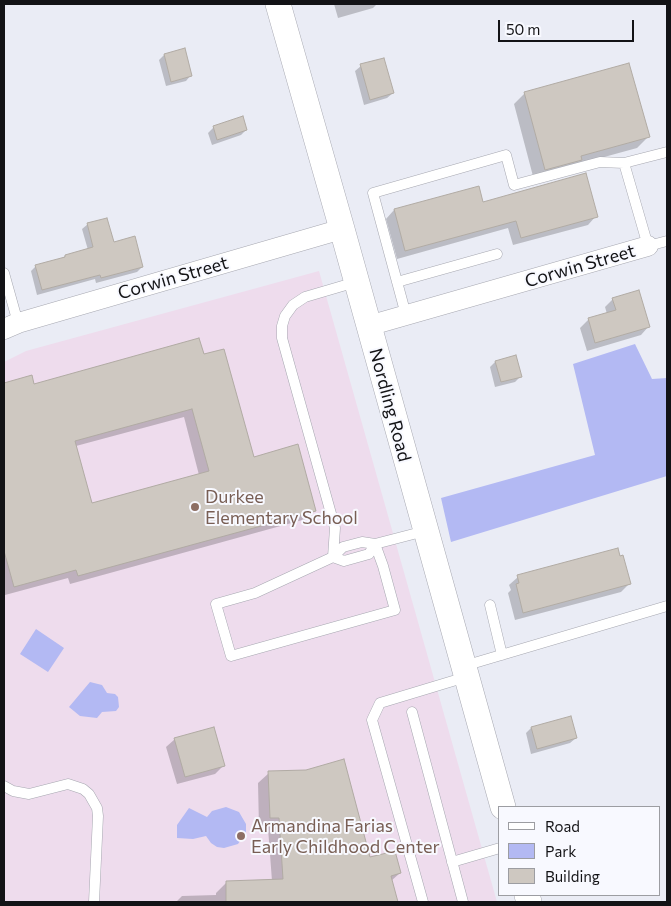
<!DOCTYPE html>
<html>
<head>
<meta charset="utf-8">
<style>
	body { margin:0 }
	#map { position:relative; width:671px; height:906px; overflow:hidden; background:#eaecf5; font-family:Commissioner,sans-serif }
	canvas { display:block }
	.frame { position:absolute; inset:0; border:5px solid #131316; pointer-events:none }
	.legend { position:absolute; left:498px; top:806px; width:162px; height:90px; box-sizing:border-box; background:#f8f9ff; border:1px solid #9c9da2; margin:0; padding:6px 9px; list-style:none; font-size:15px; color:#131316 }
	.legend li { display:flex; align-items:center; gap:10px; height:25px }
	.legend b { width:25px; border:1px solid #9c9da2 }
	.scale { position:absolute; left:498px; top:20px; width:136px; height:22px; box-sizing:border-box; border:2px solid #131316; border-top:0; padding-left:6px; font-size:15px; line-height:18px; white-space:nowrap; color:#131316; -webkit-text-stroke:4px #f8f9ff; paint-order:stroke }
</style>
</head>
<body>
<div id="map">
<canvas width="671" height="906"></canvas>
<div class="frame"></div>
<ul class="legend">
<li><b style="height:6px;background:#fff"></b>Road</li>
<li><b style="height:14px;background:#b3b9f3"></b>Park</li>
<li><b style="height:14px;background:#cec8c1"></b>Building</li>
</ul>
<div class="scale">50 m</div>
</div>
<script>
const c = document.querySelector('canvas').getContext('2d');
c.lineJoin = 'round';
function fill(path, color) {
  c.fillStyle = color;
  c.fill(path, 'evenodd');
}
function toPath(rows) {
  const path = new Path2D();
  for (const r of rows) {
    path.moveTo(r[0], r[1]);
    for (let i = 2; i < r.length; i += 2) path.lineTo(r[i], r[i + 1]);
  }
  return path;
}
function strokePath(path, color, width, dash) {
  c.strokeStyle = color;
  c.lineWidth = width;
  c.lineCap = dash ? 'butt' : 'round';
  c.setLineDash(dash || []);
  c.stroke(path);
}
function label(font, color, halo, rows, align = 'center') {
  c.font = font + ' Commissioner,sans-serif';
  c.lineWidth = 4;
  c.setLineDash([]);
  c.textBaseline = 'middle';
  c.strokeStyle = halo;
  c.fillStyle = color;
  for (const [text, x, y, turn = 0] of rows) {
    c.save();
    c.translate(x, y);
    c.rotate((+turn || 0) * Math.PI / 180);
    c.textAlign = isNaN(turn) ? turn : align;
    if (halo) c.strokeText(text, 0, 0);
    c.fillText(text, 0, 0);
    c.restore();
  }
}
fill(toPath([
	[319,271,497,902,4,902,4,362,26,351]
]), '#eedced');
fill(toPath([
	[635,344,652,379,667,378,667,476,451,542,441,498,595,455,573,364],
	[36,629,64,648,48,672,20,654],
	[90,682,102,685,107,693,115,694,118,697,119,707,116,711,102,712,97,718,80,716,69,707],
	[226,807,239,812,246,824,246,832,238,844,224,848,217,847,211,843,206,836,193,839,177,838,177,825,189,808,207,817,212,811]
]), '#b3b9f3');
fill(toPath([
	[334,4,377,4,373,8,338,18],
	[164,55,191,75,186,81,166,86,159,60],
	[361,66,393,93,387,98,364,105,355,71],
	[525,93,648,137,637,148,575,165,534,180,514,104],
	[214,127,246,130,241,135,212,145,208,133],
	[478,187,482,204,596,216,588,225,513,245,508,228,397,259,386,219,394,210],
	[88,224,142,267,137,272,96,283,95,279,37,295,31,271,36,266,61,259,65,256,88,250,82,229],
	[613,299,649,326,641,335,587,351,580,328,589,319,607,314,605,307],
	[203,356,253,458,314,510,306,519,70,584,68,578,5,595,4,589,4,384,31,376,33,386],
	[184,417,199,475,91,504,76,446],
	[495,362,521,376,515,382,495,387,490,367],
	[518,577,629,584,621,592,515,620,508,593,511,590,509,585],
	[531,728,576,738,570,743,531,754,526,733],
	[175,739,224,765,215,774,177,784,166,747],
	[269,773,370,859,400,873,391,881,397,902,176,902,182,896,216,895,216,893,227,882,272,881,268,828,259,828,258,783]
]), '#0003');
const building = toPath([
	[185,48,192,76,171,82,164,54,185,48],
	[384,58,394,93,370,100,360,64,384,58],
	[629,63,650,137,581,156,582,160,545,170,524,92,629,63],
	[243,116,247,130,217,140,213,126,243,116],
	[586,173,598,217,521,238,516,221,405,251,394,209,479,186,483,202,586,173],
	[107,218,114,242,135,236,143,267,101,278,100,275,42,290,35,265,65,257,65,255,93,247,87,223,107,218],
	[639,290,650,327,595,343,588,318,616,310,612,298,639,290],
	[199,338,204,354,224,349,254,457,298,444,316,511,78,576,76,570,14,587,4,551,4,383,32,375,34,384,199,338],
	[192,409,209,471,92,503,75,441,192,409],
	[516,355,522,377,501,382,495,361,516,355],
	[618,548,620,556,623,555,631,584,523,613,516,584,519,583,517,575,618,548],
	[571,716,577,738,537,749,531,727,571,716],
	[214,727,225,766,185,777,174,738,214,727],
	[344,759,370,857,395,851,401,873,391,876,398,902,226,902,226,881,283,879,279,818,270,818,268,771,306,770,344,759]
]);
fill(building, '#cec8c1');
strokePath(building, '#b1aba4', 1);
const service = toPath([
	[667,152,624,163,648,246,667,241],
	[4,273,18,323],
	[356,282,305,297,293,305,285,316,282,326,282,338,335,528,333,557,255,593,216,604,231,656,395,610,383,566,375,544],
	[397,282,497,254],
	[406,315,373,193,506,155,514,185,600,162,624,163],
	[375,544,369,554,344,561,333,557,343,547,362,542,375,544,425,531],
	[490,605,502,655],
	[464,666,667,606],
	[412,712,463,902],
	[4,786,13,791,29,794,68,784,83,789,89,794,97,808,98,816,94,902],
	[452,862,500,848],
	[423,902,372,720,380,703,466,677]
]);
const minor = toPath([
	[368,326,648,246],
	[4,329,18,323,342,229]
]);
const tertiary = toPath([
	[278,4,342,229,503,807],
	[527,895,529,902]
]);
strokePath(service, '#a7a8b1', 11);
strokePath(minor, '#a7a8b1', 21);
strokePath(tertiary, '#a7a8b1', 26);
strokePath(service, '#fff', 10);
strokePath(minor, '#fff', 20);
strokePath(tertiary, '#fff', 25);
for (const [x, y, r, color] of [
	[195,507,5,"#8d6e63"],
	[241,836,5,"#8d6e63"]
]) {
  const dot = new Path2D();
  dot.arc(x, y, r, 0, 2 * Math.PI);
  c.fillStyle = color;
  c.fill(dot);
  strokePath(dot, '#f8f9ff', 2);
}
label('18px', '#131316', '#f8f9ff', [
	["Corwin Street",580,266,-16],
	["Corwin Street",173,278,-16],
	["Nordling Road",390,405,75]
]);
label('18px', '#785e54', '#f8f9ff', [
	["Durkee",205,497],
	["Elementary School",205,518],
	["Armandina Farias",251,826],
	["Early Childhood Center",251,847]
], 'left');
</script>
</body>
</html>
